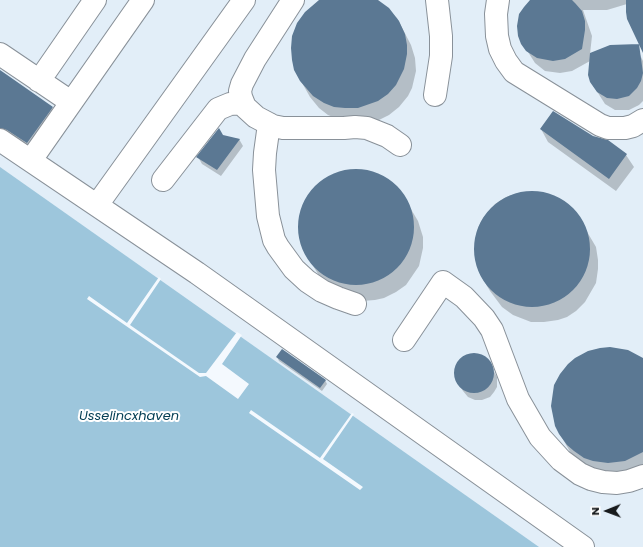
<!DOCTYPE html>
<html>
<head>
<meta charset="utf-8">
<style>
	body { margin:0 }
	#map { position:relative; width:643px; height:547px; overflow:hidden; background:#f4f9fe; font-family:Poppins,sans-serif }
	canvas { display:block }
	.north { position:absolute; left:587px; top:491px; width:40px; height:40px; -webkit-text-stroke:3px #fff; paint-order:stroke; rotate:269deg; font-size:11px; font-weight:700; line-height:16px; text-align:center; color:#171a1c }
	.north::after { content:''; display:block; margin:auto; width:14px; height:18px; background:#171a1c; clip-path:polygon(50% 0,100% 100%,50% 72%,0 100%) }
</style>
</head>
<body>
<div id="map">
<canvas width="643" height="547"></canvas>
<div class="north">N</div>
</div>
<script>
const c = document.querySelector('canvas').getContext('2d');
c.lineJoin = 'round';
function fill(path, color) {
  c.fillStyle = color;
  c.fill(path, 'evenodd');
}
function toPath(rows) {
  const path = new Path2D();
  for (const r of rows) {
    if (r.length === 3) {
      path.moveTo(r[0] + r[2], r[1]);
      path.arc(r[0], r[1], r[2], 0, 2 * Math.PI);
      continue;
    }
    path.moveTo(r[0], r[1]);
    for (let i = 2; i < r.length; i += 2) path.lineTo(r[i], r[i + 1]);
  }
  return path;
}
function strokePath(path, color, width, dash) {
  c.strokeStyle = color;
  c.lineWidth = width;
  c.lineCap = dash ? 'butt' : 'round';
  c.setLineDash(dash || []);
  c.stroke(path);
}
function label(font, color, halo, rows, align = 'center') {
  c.font = font + ' Poppins,sans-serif';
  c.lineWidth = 4;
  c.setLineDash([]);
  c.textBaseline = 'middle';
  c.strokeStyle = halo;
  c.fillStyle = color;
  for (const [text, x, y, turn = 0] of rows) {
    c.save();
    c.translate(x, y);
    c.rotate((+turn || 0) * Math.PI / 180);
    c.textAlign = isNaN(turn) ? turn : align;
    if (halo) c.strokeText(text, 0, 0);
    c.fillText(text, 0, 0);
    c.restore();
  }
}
fill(toPath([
	[0,0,643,0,643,547,0,547]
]), '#e2eef8');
fill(toPath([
	[0,167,539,547,0,547]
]), '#9dc6dc');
fill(toPath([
	[159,277,161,279,130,325,199,373,206,373,237,332,242,335,222,364,249,384,238,399,206,376,200,377,87,299,89,296,127,323],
	[251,410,320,458,352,413,354,414,323,459,363,487,360,490,249,413]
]), '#f4f9fe');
fill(toPath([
	[323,0,376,0,397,18,411,45,415,58,416,71,412,88,408,96,399,107,389,115,379,120,367,123,348,123,328,115,319,108,310,97,301,81],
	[533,0,643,0,643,49,627,4,607,10,583,10,592,36,590,54,610,46,635,45,643,61,643,101,639,105,629,110,615,110,605,104,591,82,590,61,572,71,560,73,545,71,535,63,521,41],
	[0,71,52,108,57,118,33,152,0,136],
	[541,129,593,137,608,141,626,155,634,167,616,191,548,142],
	[222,136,239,139,243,146,221,176,202,164,198,157],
	[351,170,362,170,383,176,399,189,418,221,423,237,423,248,419,266,406,285,396,292,384,298,375,300,362,301,323,282,307,256,302,245,300,233,301,212,311,193,321,183,331,176],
	[535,192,544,193,558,198,567,204,576,213,596,247,598,260,598,269,596,283,585,302,576,311,567,317,558,320,544,322,531,322,513,315,502,307,490,291,480,274,476,262,475,242,478,228,483,218,495,204,506,197,515,194],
	[471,354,477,354,484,357,488,361,497,377,497,387,494,392,490,397,482,400,475,400,468,397,463,391,455,378,455,369,458,362,465,356],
	[277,357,325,380,327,384,322,391,279,361],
	[643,360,643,473,603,477,577,461,569,450,560,434]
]), '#0003');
fill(toPath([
	[319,0,378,0,389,8,399,21,405,34,407,45,407,54,404,69,396,85,388,94,378,101,358,108,345,108,334,107,324,103,313,96,300,81,294,70,292,60,291,48,292,36,297,23,305,12],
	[530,0,572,0,575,3,582,11,585,21,585,30,582,49,565,59,553,61,537,58,526,51,521,44,518,36,517,26,519,14,524,7],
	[626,0,643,0,643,53,627,19,626,12],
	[639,44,643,73,641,81,637,88,629,96,617,99,607,98,597,92,590,82,588,75,590,53,610,45],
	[0,70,53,107,27,143,7,130,0,128],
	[553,111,593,136,608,140,627,154,609,179,540,129],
	[219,128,223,135,240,139,217,170,196,157],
	[356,227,58],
	[532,249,58],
	[610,347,628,350,643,358,643,452,625,461,608,463,593,461,584,458,574,451,567,445,559,434,555,426,551,406,554,385,560,374,568,364,575,358,588,351,600,348],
	[282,349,326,380,320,388,276,357],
	[474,373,20]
]), '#5b7893');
const minor = toPath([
	[293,0,255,59,242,84,240,91,241,97,245,107,256,117,273,126,283,128,344,128,355,127,367,128,387,136,400,145],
	[498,0,496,14,497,36,500,49,506,61,514,72,600,125,608,128,625,128,633,126,643,120],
	[0,54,71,102],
	[39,81,95,0],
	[435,95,441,56,441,36,437,0],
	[269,124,265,153,264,170,268,216,274,240,278,247,294,269,307,281,322,291,338,298,355,304],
	[0,140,197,273,583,547],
	[31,160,143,0],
	[163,180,218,109,230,104,243,103],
	[97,205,244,0],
	[404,340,443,282,464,297,484,318,492,330,518,399,540,437,561,460,580,474,591,479,603,482,617,483,629,481,643,476]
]);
strokePath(minor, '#899199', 24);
strokePath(minor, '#fff', 22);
label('italic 13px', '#064056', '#fff', [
	["Usselincxhaven",129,417]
]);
</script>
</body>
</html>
